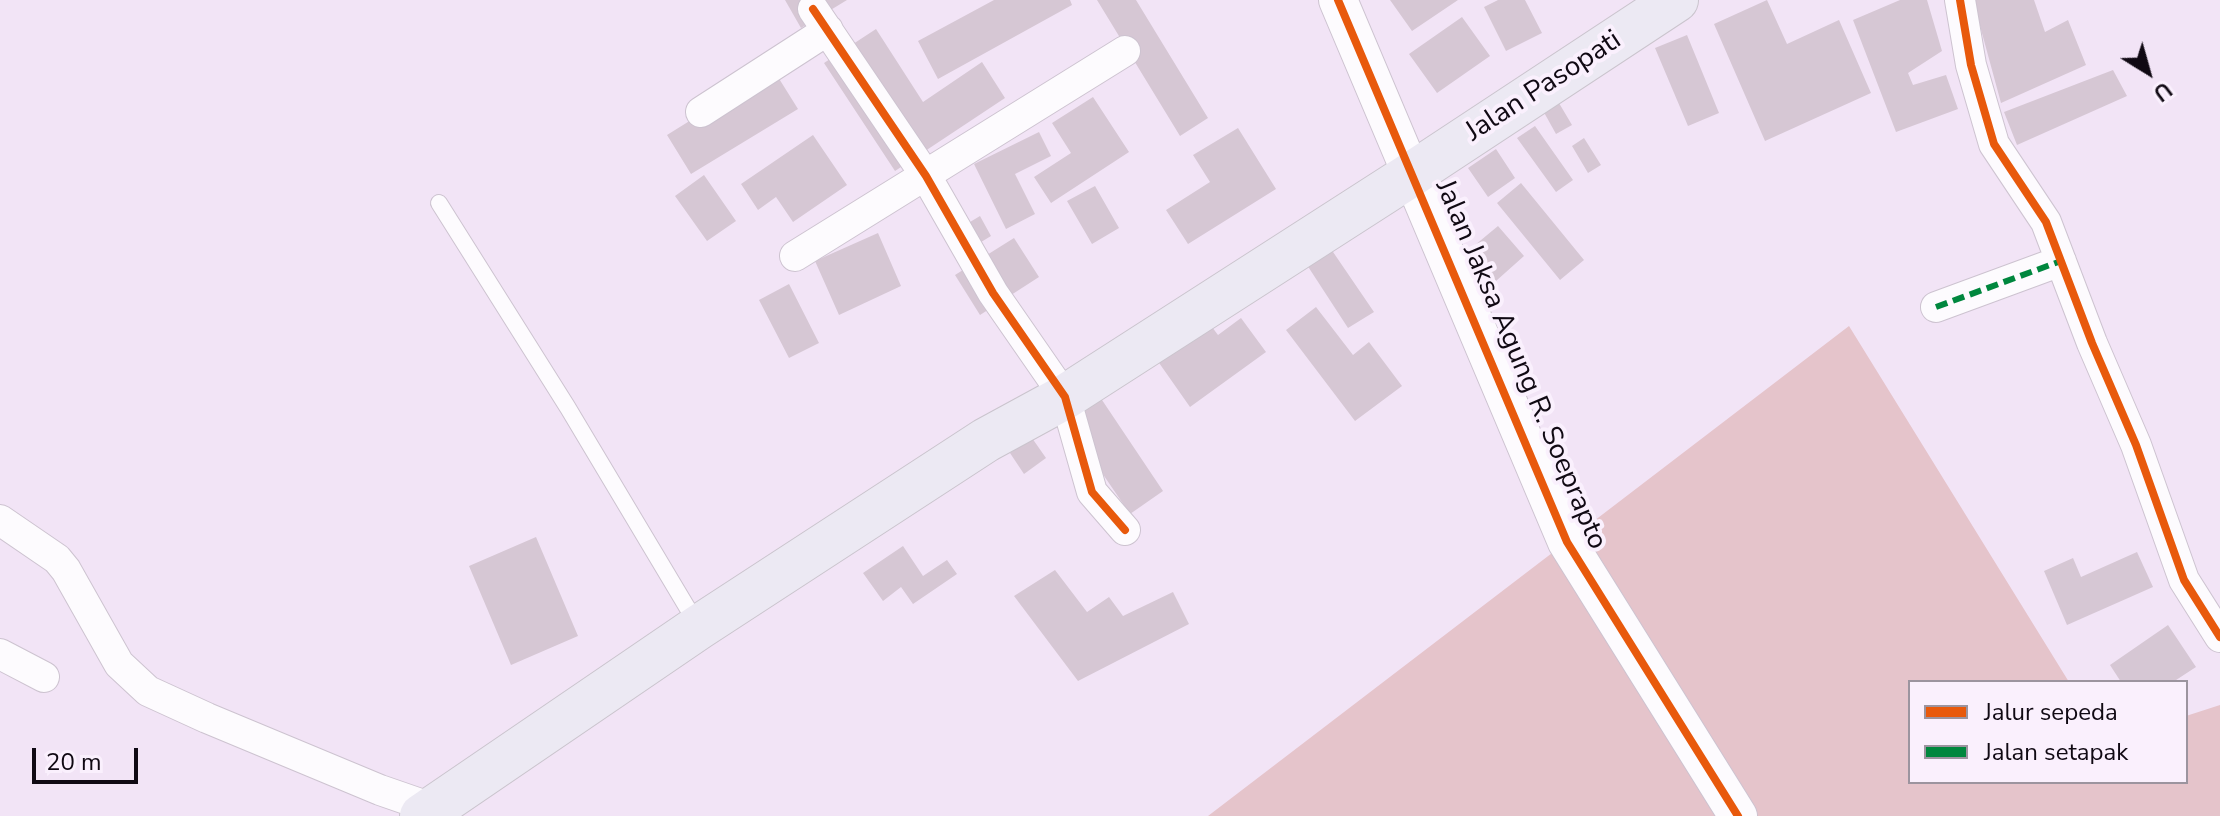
<!DOCTYPE html>
<html>
<head>
<meta charset="utf-8">
<style>
	body { margin:0 }
	#map { position:relative; width:2220px; height:816px; overflow:hidden; background:#f2e4f6; font-family:"Nunito Sans",sans-serif }
	canvas { display:block }
	.legend { position:absolute; left:1908px; top:680px; width:280px; height:104px; box-sizing:border-box; background:#faf0fd; border:2px solid #9c949f; margin:0; padding:10px 14px; list-style:none; font-size:24px; color:#100913 }
	.legend li { display:flex; align-items:center; gap:16px; height:40px }
	.legend b { width:40px; border:2px solid #9c949f }
	.north { position:absolute; left:2108px; top:32px; width:80px; height:80px; -webkit-text-stroke:6px #faf0fd; paint-order:stroke; rotate:143deg; font-size:22px; font-weight:700; line-height:32px; text-align:center; color:#100913 }
	.north::after { content:''; display:block; margin:auto; width:28px; height:36px; background:#100913; clip-path:polygon(50% 0,100% 100%,50% 72%,0 100%) }
	.scale { position:absolute; left:32px; top:748px; width:106px; height:36px; box-sizing:border-box; border:4px solid #100913; border-top:0; padding-left:10px; font-size:24px; line-height:28px; white-space:nowrap; color:#100913; -webkit-text-stroke:6px #faf0fd; paint-order:stroke }
</style>
</head>
<body>
<div id="map">
<canvas width="2220" height="816"></canvas>
<ul class="legend">
<li><b style="height:10px;background:#e8590c"></b>Jalur sepeda</li>
<li><b style="height:10px;background:#00873e"></b>Jalan setapak</li>
</ul>
<div class="north">U</div>
<div class="scale">20 m</div>
</div>
<script>
const c = document.querySelector('canvas').getContext('2d');
c.lineJoin = 'round';
function fill(path, color) {
  c.fillStyle = color;
  c.fill(path, 'evenodd');
}
function toPath(rows) {
  const path = new Path2D();
  for (const r of rows) {
    path.moveTo(r[0], r[1]);
    for (let i = 2; i < r.length; i += 2) path.lineTo(r[i], r[i + 1]);
  }
  return path;
}
function strokePath(path, color, width, dash) {
  c.strokeStyle = color;
  c.lineWidth = width;
  c.lineCap = dash ? 'butt' : 'round';
  c.setLineDash(dash || []);
  c.stroke(path);
}
function label(font, color, halo, rows, align = 'center') {
  c.font = font + ' "Nunito Sans",sans-serif';
  c.lineWidth = 8;
  c.setLineDash([]);
  c.textBaseline = 'middle';
  c.strokeStyle = halo;
  c.fillStyle = color;
  for (const [text, x, y, turn = 0] of rows) {
    c.save();
    c.translate(x, y);
    c.rotate((+turn || 0) * Math.PI / 180);
    c.textAlign = isNaN(turn) ? turn : align;
    if (halo) c.strokeText(text, 0, 0);
    c.fillText(text, 0, 0);
    c.restore();
  }
}
fill(toPath([
	[1849,326,2069,682,1910,682,1910,782,2186,782,2186,716,2220,705,2220,816,1208,816]
]), '#e5c4cb');
fill(toPath([
	[785,0,847,0,801,28],
	[994,0,1070,0,1072,5,938,79,918,41],
	[1097,0,1136,0,1208,118,1180,136],
	[1390,0,1458,0,1412,31],
	[1498,0,1525,0,1542,33,1506,51,1484,7],
	[1767,0,1787,44,1839,20,1871,93,1765,141,1714,24],
	[1900,0,1927,0,1942,51,1908,73,1913,85,1946,75,1958,109,1896,132,1853,20],
	[1973,0,2034,0,2045,32,2068,20,2086,65,2001,103],
	[1462,17,1490,56,1437,93,1409,54],
	[876,29,923,102,982,62,1005,98,895,171,824,63],
	[1687,35,1719,113,1688,126,1655,48],
	[773,69,798,109,691,174,667,135],
	[2113,70,2127,96,2017,145,2004,112],
	[1093,97,1129,152,1051,203,1034,177,1071,153,1052,123],
	[1556,98,1572,125,1556,134,1541,107],
	[1535,126,1573,180,1556,192,1517,138],
	[1238,128,1276,189,1188,244,1166,210,1210,182,1193,155],
	[1039,132,1051,156,1015,174,1035,214,1006,229,974,164],
	[813,135,847,185,793,222,776,197,758,210,741,184],
	[1584,138,1601,165,1588,173,1572,146],
	[1496,149,1515,178,1488,197,1468,168],
	[704,175,736,221,707,241,675,196],
	[1521,183,1584,260,1560,280,1497,203],
	[1095,186,1119,228,1092,244,1067,201],
	[980,216,991,236,958,256,965,225],
	[1498,226,1524,256,1496,281,1469,250],
	[878,233,901,286,839,315,815,261],
	[1014,238,1039,277,980,315,955,275],
	[1331,249,1374,312,1348,328,1307,265],
	[789,284,819,343,789,358,759,300],
	[1316,307,1353,355,1369,342,1402,386,1355,421,1286,330],
	[1241,318,1266,352,1190,407,1157,360,1209,323,1218,335],
	[1100,397,1163,491,1130,514,1066,420],
	[1032,438,1046,458,1024,474,1010,453],
	[536,537,578,636,511,665,469,566],
	[903,546,923,576,947,560,957,574,913,604,901,587,883,601,863,573],
	[2137,552,2153,587,2067,625,2044,571,2073,558,2081,577],
	[1055,570,1087,612,1109,597,1123,616,1173,592,1189,624,1078,681,1014,596],
	[2168,625,2196,667,2173,682,2121,682,2110,665]
]), '#d6c7d4');
const service = toPath([
	[439,203,568,408,697,624]
]);
const minor = toPath([
	[1960,0,1971,65,1994,144,2046,222,2092,343,2136,445,2184,580,2220,637],
	[813,9,926,176,993,293,1065,397,1092,492,1125,530],
	[701,112,828,30],
	[795,256,1125,51],
	[1936,307,2061,261],
	[0,520,57,559,66,570,119,664,148,691,207,718,380,790,432,808],
	[0,654,44,677]
]);
const tertiary = toPath([
	[1338,0,1567,542,1738,816]
]);
const primary = toPath([
	[422,816,699,627,986,440,1065,397,1412,174,1676,0]
]);
strokePath(service, '#cdc3d0', 18);
strokePath(minor, '#cdc3d0', 32);
strokePath(tertiary, '#cdc3d0', 40);
strokePath(primary, '#cac4cd', 46);
strokePath(service, '#fdfbfe', 16);
strokePath(minor, '#fdfbfe', 30);
strokePath(tertiary, '#fdfbfe', 38);
strokePath(primary, '#ece9f3', 44);
strokePath(toPath([
	[1936,307,2061,261]
]), '#00873e', 6, [12, 6]);
strokePath(toPath([
	[1338,0,1567,542,1738,816],
	[1960,0,1971,65,1994,144,2046,222,2092,343,2136,445,2184,580,2220,637],
	[813,9,926,176,993,293,1065,397,1092,492,1125,530]
]), '#e8590c', 8);
label('28px', '#100913', '#faf0fd', [
	["Jalan Pasopati",1544,87,-33],
	["Jalan Jaksa Agung R. Soeprapto",1520,365,67]
]);
</script>
</body>
</html>
